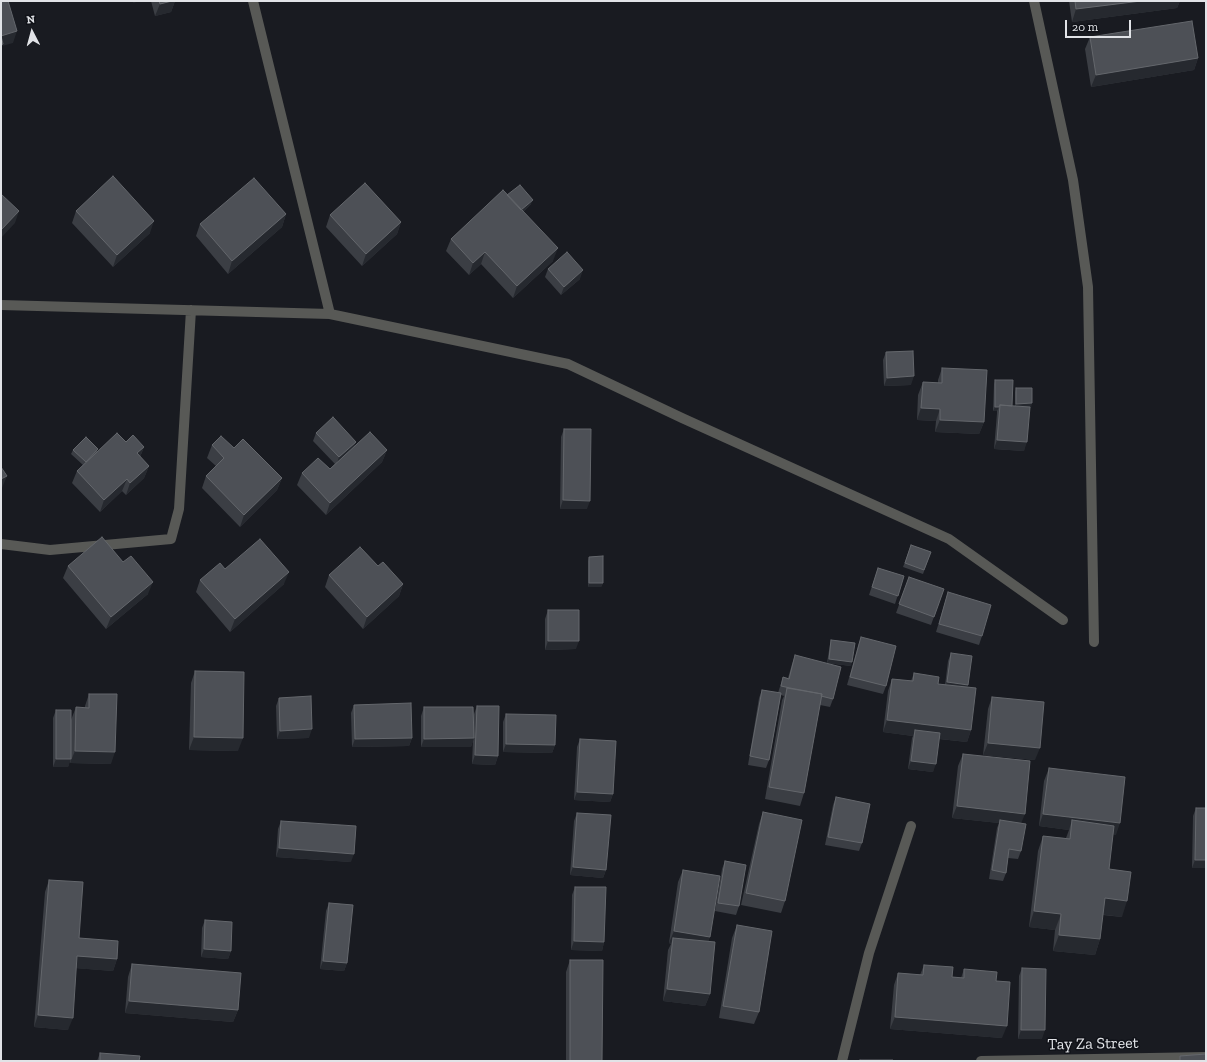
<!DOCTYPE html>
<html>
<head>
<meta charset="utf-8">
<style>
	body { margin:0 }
	#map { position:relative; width:1207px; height:1062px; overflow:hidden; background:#191b21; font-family:"Zilla Slab",serif }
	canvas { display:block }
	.frame { position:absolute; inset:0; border:2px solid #e1e3e7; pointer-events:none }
	.north { position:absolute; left:12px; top:12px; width:40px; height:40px; -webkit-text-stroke:3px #101218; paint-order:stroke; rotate:354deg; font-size:11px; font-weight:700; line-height:16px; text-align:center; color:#e1e3e7 }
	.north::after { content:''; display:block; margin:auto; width:14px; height:18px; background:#e1e3e7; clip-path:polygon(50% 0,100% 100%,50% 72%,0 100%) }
	.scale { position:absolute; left:1065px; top:20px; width:66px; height:18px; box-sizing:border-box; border:2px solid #e1e3e7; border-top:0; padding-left:5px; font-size:12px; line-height:14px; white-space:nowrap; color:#e1e3e7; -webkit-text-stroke:3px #101218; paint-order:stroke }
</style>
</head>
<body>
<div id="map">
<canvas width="1207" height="1062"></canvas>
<div class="frame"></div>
<div class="north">N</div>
<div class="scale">20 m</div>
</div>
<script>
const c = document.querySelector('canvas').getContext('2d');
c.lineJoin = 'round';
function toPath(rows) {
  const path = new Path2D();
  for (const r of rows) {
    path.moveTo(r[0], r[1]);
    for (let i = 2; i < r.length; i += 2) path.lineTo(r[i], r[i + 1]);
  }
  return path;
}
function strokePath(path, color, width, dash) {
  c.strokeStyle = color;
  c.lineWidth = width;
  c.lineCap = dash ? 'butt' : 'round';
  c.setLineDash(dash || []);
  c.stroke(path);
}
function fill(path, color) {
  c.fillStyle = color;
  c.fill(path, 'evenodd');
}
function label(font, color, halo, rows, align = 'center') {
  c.font = font + ' "Zilla Slab",serif';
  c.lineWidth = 3;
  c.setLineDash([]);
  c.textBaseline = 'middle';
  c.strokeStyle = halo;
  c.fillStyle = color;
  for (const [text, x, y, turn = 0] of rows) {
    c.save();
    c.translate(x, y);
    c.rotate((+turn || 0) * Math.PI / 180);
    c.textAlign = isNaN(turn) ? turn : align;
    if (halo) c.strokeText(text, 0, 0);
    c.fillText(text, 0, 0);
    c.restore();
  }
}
strokePath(toPath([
	[253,1,330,314],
	[1034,1,1073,180,1088,287,1094,642],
	[1,305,330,314,568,364,682,418,949,539,1063,620],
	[1,544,50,550,171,539,179,509,191,310],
	[842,1061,869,953,911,826],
	[981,1061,1206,1057]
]), '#585956', 10);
fill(toPath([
	[151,1,175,1,171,12,155,16],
	[1069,1,1180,1,1177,8,1072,22],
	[1090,37,1198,58,1194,70,1091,87,1085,49],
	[507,195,531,204,523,212,553,261,513,298,481,264,469,275,446,251,451,239],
	[76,211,150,233,113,267,72,223],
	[286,214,282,227,228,274,196,236,200,224],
	[330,215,401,222,397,234,362,266,326,227],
	[548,269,580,279,561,295,545,277],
	[886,352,911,385,884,386,883,360],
	[942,368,984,422,979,434,935,432,936,421,917,420,918,395,923,382,938,383,938,380],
	[995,380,1012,406,1015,406,1015,392,1016,388,1031,408,1030,408,1024,451,994,449,997,413,997,411,993,411,994,384],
	[564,429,587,509,560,509,561,437],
	[316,433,356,442,354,446,387,450,382,462,326,515,297,485,302,473,330,469,335,464,313,441],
	[126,442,144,447,140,457,149,466,144,478,126,495,122,491,100,512,72,483,77,471,83,465,71,454,73,450,98,451],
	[212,445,234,448,282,478,277,490,240,527,202,488,206,476,216,466,207,458],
	[911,545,931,552,923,574,903,567],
	[589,557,603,583,601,587,588,587,588,561],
	[68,566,148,594,106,629,63,578],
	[378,566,403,584,399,596,363,629,325,587,329,575],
	[878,568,904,576,895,604,869,595],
	[909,577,944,589,931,625,896,613],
	[200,580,284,584,230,632,196,592],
	[948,592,982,636,979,645,936,632],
	[548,610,576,649,545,650,545,619],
	[861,637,886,686,883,694,847,685,858,646],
	[831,640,851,666,827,663,830,644],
	[951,653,968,685,967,687,971,730,967,742,939,739,933,772,908,769,912,738,913,736,883,732,888,691,892,679,911,681,914,673,938,684,945,685,948,661],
	[795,655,833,699,830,707,820,705,804,793,800,806,765,799,782,700,784,696,781,695,769,760,766,768,748,765,759,698,762,690,778,693,783,677,788,678,792,664],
	[195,671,238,751,189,750,191,683],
	[89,694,111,764,70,763,70,760,68,767,53,767,53,718,56,710,71,739,71,720,76,707,85,708,85,706],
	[992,697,1035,760,983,755,988,709],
	[279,698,309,738,277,739,276,706],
	[354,705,412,738,409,746,352,747,351,713],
	[477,706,498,756,495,765,472,764,473,740,471,747,421,747,421,716,424,707,473,728,474,714],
	[506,714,555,745,552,753,503,752,503,722],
	[580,739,613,794,610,802,574,800,577,747],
	[963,754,1021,823,1021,851,1018,859,1008,858,1006,873,1003,881,989,879,997,828,999,823,952,818,958,766],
	[1049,768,1116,835,1113,834,1109,869,1122,917,1103,915,1100,939,1095,955,1053,951,1055,930,1029,927,1038,851,1043,836,1066,838,1069,830,1039,826,1044,781],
	[836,797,862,843,859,851,825,845,833,805],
	[1196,808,1206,808,1206,868,1192,868,1193,816],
	[763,812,785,901,781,913,741,905,759,824],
	[577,813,606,870,603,878,570,875,574,821],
	[281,821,351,862,276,857,278,829],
	[725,861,739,906,736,915,715,911,722,869],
	[683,870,709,942,710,994,705,1006,663,1001,668,950,671,944,669,943,678,882],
	[49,880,79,938,117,959,113,971,76,968,68,1030,34,1027,45,892],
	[575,887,604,942,602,951,571,950,572,895],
	[329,903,347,963,344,971,320,969,326,911],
	[205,920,231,951,228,959,201,957,202,928],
	[737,925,759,1012,754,1024,719,1018,732,938],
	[570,960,602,1061,566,1061,566,972],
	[132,964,238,1010,233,1022,125,1013,128,977],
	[924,965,952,977,961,978,964,969,996,981,1002,1038,890,1029,894,985,898,973,920,975],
	[1022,968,1042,1039,1018,1039,1019,976],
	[100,1053,139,1061,97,1061]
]), '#3b3e44');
fill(toPath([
	[134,1,140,1,133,3],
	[172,1,175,1,171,12,155,16,160,4],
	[1141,1,1180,1,1177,8,1072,22,1076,9],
	[17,31,13,43,2,46,1,50,1,36],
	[1198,58,1194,70,1091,87,1096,75],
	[533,200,531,204,517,217,518,213],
	[19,211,15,223,1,238,1,230],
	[286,214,282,227,228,274,232,261],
	[154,221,150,233,113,267,117,255],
	[401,222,397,234,362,266,366,254],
	[558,248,553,261,513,298,517,286],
	[485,252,481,264,469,275,473,263],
	[583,270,580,279,561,295,564,287],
	[914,376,911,385,884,386,887,378],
	[1032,403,1031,408,1015,408,1016,404],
	[995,407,999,407,997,411,993,411],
	[921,408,940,409,936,421,917,420],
	[940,420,984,422,979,434,935,432],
	[997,440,1027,442,1024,451,994,449],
	[356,442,353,450,336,466,339,457],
	[144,447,139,459,137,453],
	[387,450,382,462,326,515,330,503],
	[149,466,144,478,126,495,130,483],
	[7,476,2,488,1,489,1,479],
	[282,478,277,490,240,527,244,515],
	[127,479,122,491,100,512,104,500],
	[563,500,590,501,587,509,560,509],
	[289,572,284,584,230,632,235,619],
	[153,582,148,594,106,629,111,617],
	[589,583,603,583,601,587,588,587],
	[403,584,399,596,363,629,367,617],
	[548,641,579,641,576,649,545,650],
	[829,659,852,662,851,666,827,663],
	[947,682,968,685,965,693,944,690],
	[887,720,971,730,967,742,914,736,915,730,913,736,883,732],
	[312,729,309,738,277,739,280,731],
	[194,737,243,738,238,751,189,750],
	[412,738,409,746,352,747,355,739],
	[474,738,471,747,421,747,424,739],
	[988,743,1040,748,1035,760,983,755],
	[506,744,555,745,552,753,503,752],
	[75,751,115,752,111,764,70,763],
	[475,755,498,756,495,765,472,764],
	[56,759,71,759,68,767,53,767],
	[911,761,936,764,933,772,908,769],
	[577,792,613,794,610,802,574,800],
	[957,806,1025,814,1020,826,1000,820,999,823,952,818],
	[1043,814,1120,823,1116,835,1071,830,1072,820,1069,830,1039,826],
	[279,848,354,854,351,862,276,857],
	[1195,860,1206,860,1206,868,1192,868],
	[573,867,606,870,603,878,570,875],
	[1105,898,1127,901,1122,917,1099,914],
	[1034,911,1061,914,1055,930,1029,927],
	[674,931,710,937,706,949,673,938,671,944,669,943],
	[1059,935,1100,939,1095,955,1053,951],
	[574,941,604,942,602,951,571,950],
	[204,949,231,951,228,959,201,957],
	[77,956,117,959,113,971,73,968],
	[323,961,347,963,344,971,320,969],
	[667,989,710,994,705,1006,663,1001],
	[129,1001,238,1010,233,1022,125,1013],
	[38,1015,73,1018,68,1030,34,1027],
	[895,1017,1007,1026,1002,1038,890,1029],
	[1021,1030,1045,1030,1042,1039,1018,1039]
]), '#26292f');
const building = toPath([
	[1,1,8,1,17,31,1,36,3,44,1,45,1,1],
	[159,1,172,1,160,4,159,1],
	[1075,1,1141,1,1076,9,1075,1],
	[1192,21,1198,58,1096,75,1090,37,1192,21],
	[113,176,154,221,117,255,76,211,113,176],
	[254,178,286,214,232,261,200,224,254,178],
	[365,183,401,222,366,254,330,215,365,183],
	[520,185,533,200,521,210,507,195,520,185],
	[503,190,558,248,517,286,485,252,473,263,451,239,503,190],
	[1,194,19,211,1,230,1,194],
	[567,252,583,270,564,287,548,269,567,252],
	[913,351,914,376,887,378,886,352,913,351],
	[942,368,987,370,984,422,940,420,940,409,921,408,923,382,942,383,942,368],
	[995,380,1013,380,1012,406,1000,405,999,407,995,407,995,380],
	[1016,388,1032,388,1032,403,1016,404,1016,388],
	[1000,405,1030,407,1027,442,997,440,1000,405],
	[333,417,356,442,339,457,316,433,333,417],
	[564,429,591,429,590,501,563,500,564,429],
	[370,432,387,450,330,503,302,473,318,458,330,469,370,432],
	[117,433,126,442,133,435,144,447,137,453,149,466,130,483,127,479,104,500,77,471,117,433],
	[221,436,234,448,243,439,282,478,244,515,206,476,224,458,212,445,221,436],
	[86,437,98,449,86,462,73,450,86,437],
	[1,467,7,476,1,479,1,467],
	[102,537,123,562,131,556,153,582,111,617,68,566,102,537],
	[260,539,289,572,235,619,200,580,220,563,225,569,260,539],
	[911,545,931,552,924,570,905,563,911,545],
	[360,547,378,566,383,562,403,584,367,617,329,575,360,547],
	[603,556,603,583,589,583,589,557,603,556],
	[878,568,904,576,898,596,872,587,878,568],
	[909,577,944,589,934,617,899,604,909,577],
	[948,592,991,605,982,636,939,624,948,592],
	[548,610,579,610,579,641,548,641,548,610],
	[861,637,896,646,886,686,850,677,861,637],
	[831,640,855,643,852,662,829,659,831,640],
	[951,653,972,656,968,685,947,682,951,653],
	[795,655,841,667,833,699,821,696,822,694,790,688,781,686,783,677,789,679,795,655],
	[195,671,244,672,243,738,194,737,195,671],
	[914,673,939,677,938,684,976,688,971,730,887,720,892,679,913,681,914,673],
	[787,688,822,694,804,793,769,787,787,688],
	[762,690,781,693,769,760,750,756,762,690],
	[89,694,117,694,115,752,75,751,76,707,89,708,89,694],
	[311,696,312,729,280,731,279,698,311,696],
	[992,697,1044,702,1040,748,988,743,992,697],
	[411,703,412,738,355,739,354,705,411,703],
	[477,706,499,706,498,756,475,755,477,706],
	[424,707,473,707,474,738,424,739,424,707],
	[56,710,71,710,71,759,56,759,56,710],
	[506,714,556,715,555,745,506,744,506,714],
	[915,730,940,733,936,764,911,761,915,730],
	[580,739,616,741,613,794,577,792,580,739],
	[963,754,1030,761,1025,814,957,806,963,754],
	[1049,768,1125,777,1120,823,1043,814,1049,768],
	[836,797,870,804,862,843,828,837,836,797],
	[1196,808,1206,808,1206,860,1195,860,1196,808],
	[763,812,802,820,785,901,746,893,763,812],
	[577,813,611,815,606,870,573,867,577,813],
	[1000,820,1026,824,1021,851,1009,849,1006,873,992,870,1000,820],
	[1072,820,1114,826,1109,869,1131,872,1127,901,1105,898,1100,939,1059,935,1061,914,1034,911,1043,836,1070,839,1072,820],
	[281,821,356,826,354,854,279,848,281,821],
	[725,861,746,865,739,906,718,903,725,861],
	[683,870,720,876,710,937,674,931,683,870],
	[49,880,83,882,79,938,118,941,117,959,77,956,73,1018,38,1015,49,880],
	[575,887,606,887,604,942,574,941,575,887],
	[329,903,353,905,347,963,323,961,329,903],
	[205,920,232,922,231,951,204,949,205,920],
	[737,925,772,931,759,1012,723,1006,737,925],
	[673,938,715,942,710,994,667,989,673,938],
	[570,960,603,960,602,1061,570,1061,570,960],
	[132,964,241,973,238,1010,129,1001,132,964],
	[924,965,953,967,952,977,964,978,964,969,997,972,996,981,1010,982,1007,1026,895,1017,898,973,923,975,924,965],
	[1022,968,1046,969,1045,1030,1021,1030,1022,968],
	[100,1053,140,1056,139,1061,100,1061,100,1053],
	[1206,1054,1206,1061,1180,1061,1180,1056,1206,1054],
	[860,1060,893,1060,893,1061,860,1061,860,1060]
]);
fill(building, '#4d5056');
strokePath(building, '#64676c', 1);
label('16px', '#e1e3e7', '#101218', [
	["Tay Za Street",1093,1044,-1]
]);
</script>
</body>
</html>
